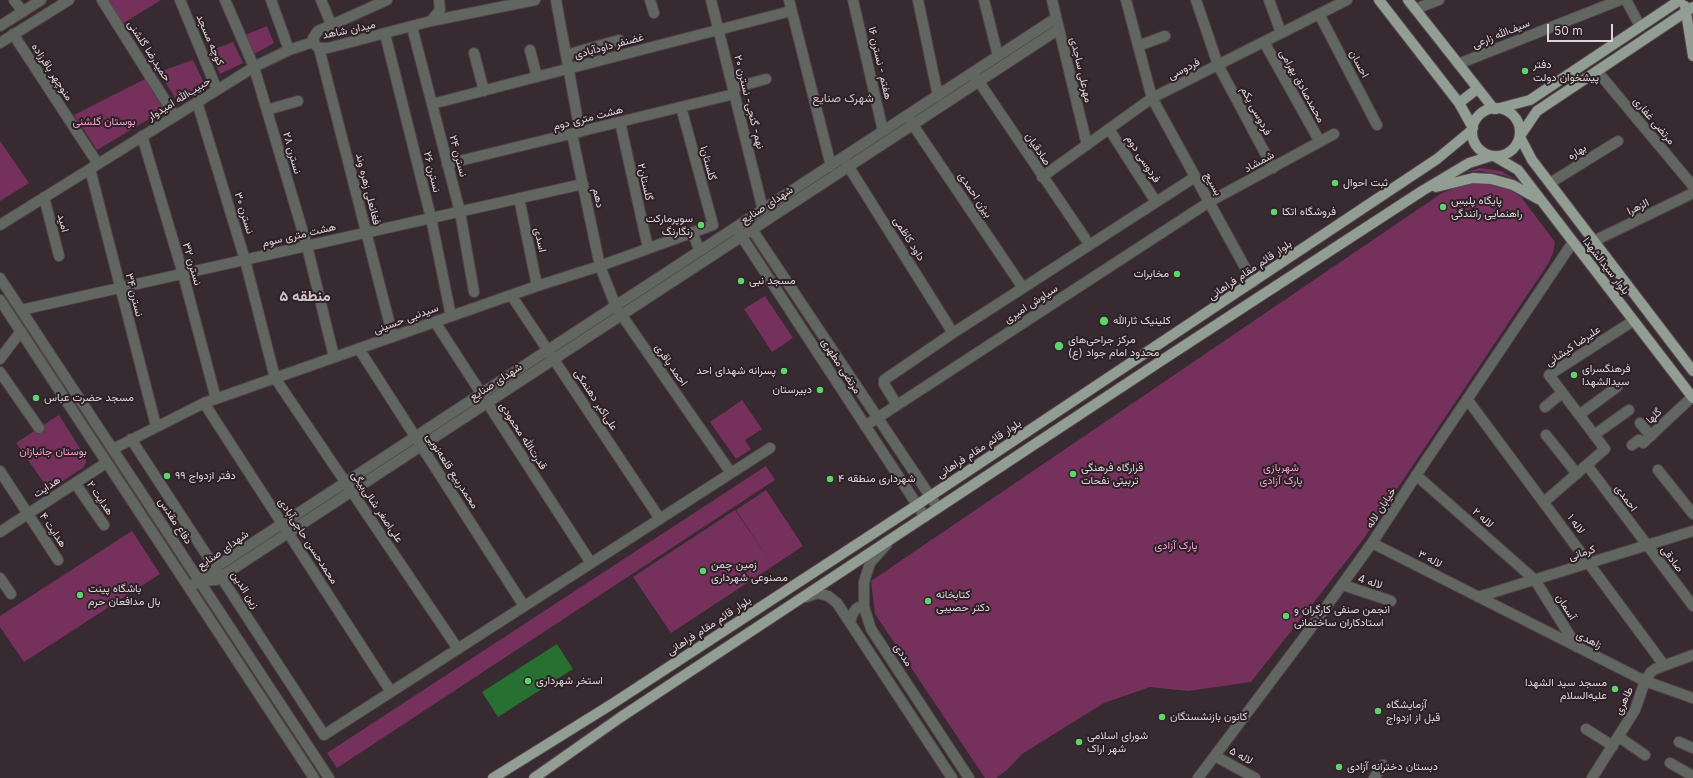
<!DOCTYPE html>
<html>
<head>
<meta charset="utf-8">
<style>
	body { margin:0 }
	#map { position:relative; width:1693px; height:778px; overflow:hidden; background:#372a31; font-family:Inter,sans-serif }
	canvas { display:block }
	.scale { position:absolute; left:1547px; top:24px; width:66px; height:18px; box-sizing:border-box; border:2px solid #ded5da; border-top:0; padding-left:5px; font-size:12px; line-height:14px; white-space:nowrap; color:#ded5da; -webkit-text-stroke:3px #2d2127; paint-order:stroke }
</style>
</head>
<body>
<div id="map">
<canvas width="1693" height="778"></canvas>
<div class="scale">50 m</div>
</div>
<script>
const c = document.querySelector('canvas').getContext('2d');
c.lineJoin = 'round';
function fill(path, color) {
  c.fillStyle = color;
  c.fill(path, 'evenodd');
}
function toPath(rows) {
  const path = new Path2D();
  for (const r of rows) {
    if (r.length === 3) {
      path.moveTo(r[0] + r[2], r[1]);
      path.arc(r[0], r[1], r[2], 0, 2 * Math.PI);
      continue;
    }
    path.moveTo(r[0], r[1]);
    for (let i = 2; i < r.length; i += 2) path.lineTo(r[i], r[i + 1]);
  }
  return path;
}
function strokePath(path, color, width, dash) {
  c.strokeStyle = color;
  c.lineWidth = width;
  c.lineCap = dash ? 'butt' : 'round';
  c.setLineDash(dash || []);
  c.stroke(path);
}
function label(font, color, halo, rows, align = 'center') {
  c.font = font + ' Inter,Vazirmatn,sans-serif';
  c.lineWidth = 4;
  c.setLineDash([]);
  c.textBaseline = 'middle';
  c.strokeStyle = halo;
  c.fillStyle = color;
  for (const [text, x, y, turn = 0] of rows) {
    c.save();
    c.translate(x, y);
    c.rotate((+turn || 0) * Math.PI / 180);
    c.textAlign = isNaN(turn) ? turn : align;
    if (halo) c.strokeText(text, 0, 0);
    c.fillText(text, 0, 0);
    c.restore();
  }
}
fill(toPath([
	[104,0,161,0,122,24],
	[267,26,274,43,254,54,245,35],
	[233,42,243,63,220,74,209,51],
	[193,60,205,85,177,101,159,72],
	[145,79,164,110,97,150,74,115],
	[0,141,29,183,0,201],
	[1480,168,1501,171,1515,179,1502,175,1480,171,1466,172],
	[1482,182,1496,184,1510,190,1521,197,1555,242,1553,253,1548,264,1362,541,1251,682,1188,691,1150,687,1104,703,1022,754,1007,770,996,778,985,778,875,614,871,581,1442,193,1469,183],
	[765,296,793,338,772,352,744,309],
	[742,400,762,429,745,440,751,449,736,459,710,422],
	[59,415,86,458,86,462,84,467,49,490,16,443],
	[766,466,775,480,337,768,327,753],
	[766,490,803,546,773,566,736,510],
	[735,510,773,566,671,633,633,577],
	[132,531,160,574,24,662,0,627,0,616]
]), '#75315c');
fill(toPath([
	[557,644,573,669,498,717,482,692]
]), '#277031');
const minor = toPath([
	[14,0,23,12],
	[102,0,175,116],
	[180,0,217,90],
	[225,0,254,67,307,246,334,357],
	[271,0,289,50],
	[321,0,331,24],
	[387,0,318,31,313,38,315,45,319,48,328,48,431,21,440,10,439,0],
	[556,0,580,132],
	[650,0,654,13],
	[711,0,763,210],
	[789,0,831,166],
	[853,0,883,131],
	[918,0,938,96],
	[984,0,998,56],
	[1052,0,1087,145],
	[1126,0,1152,98,1253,282],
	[1196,0,1218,65,1273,168],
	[1269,0,1281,33],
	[1626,0,1640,26],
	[1415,9,1439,0],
	[1319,14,1377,125],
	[431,21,535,0],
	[0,26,41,0],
	[412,27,460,212,474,292],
	[13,34,98,164],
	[385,34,431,218,451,316],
	[1264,42,1320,142],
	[0,43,69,0],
	[1138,46,1165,36],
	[319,48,393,337],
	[530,50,537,77],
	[474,53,484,91],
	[566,55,619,40],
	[1458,64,1620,0],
	[1597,71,1693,186],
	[975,76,1085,238],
	[733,88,766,79],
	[197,102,245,260,275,378,458,649],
	[432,104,791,11],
	[267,110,298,101],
	[909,119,1023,288],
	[620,122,648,248],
	[1109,129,1156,202],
	[572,134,600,266,616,307,731,473],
	[142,136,183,274,216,399],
	[845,161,953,333],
	[447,164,734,94],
	[90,169,156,426],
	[1042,177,1152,98,1347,0],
	[1550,183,1618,141],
	[44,197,59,256],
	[519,198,537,286],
	[0,225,254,67,289,50,313,42],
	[749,225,938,508],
	[738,231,925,517],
	[692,232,700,251],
	[1594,241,1693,193],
	[0,278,329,778],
	[511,295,660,519],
	[0,300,314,778],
	[21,310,583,184],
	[435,322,591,563],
	[359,349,524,606],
	[0,359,21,331],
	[0,372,39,428],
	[1467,399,1664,665],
	[204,403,391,692],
	[897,405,884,384,884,380,953,333,1195,177],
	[1545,407,1562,393],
	[1579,415,1617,387],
	[1640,423,1651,436],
	[865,426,1209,202,1334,134],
	[1546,435,1577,474],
	[1594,435,1629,410],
	[131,439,324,735,770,448],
	[1632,445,1639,440,1643,443,1692,397],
	[113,449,204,403,537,286,600,266,713,225,681,107],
	[1587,465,1693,606],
	[1658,470,1693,514],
	[0,471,58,560],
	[1416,475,1535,580,1577,647],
	[75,483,104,525],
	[1544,502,1605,449,1549,375,1633,321],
	[0,532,106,463],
	[1372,543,1645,681,1693,698],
	[887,544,870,563,864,582,864,607,871,629,969,778],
	[0,578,11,594],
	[200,581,216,580,1059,29],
	[1343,585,1391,601],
	[189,587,200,581,216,567,1056,18],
	[806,597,818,593,828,596,837,603,952,778],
	[1478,597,1693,531],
	[850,623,852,615,856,609,859,607,864,607],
	[1586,729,1613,746],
	[1619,737,1645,755],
	[1679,742,1693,748],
	[1215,756,1255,778],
	[1670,763,1693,776],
	[1198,778,1308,632,1372,543,1425,462,1573,242],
	[1374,778,1383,765],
	[1592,778,1635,710,1645,681,1651,672,1655,669,1693,655]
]);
const major = toPath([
	[1379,0,1459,103,1473,128],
	[1408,0,1494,109],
	[1685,6,1693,56],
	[1459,103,1477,89],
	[1496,132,24],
	[1496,109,1530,100,1680,0],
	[1520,136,1537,111,1693,7],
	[1520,137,1532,160,1693,371],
	[1494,156,1518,170,1693,398],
	[1436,187,1473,178,1491,179,1513,185,1538,199],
	[493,778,612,704,917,505,1437,159,1472,130],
	[534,778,621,717,1170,355,1422,191,1469,163,1491,156]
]);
strokePath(minor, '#52454c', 12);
strokePath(major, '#52454c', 12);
strokePath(minor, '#616661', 10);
strokePath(major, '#929d93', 10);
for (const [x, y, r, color] of [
	[1525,71,4,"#5ed56c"],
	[1335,183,4,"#5ed56c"],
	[1443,207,4,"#5ed56c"],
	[1274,212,4,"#5ed56c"],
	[701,225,4,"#5ed56c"],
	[1177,274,4,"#5ed56c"],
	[741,281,4,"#5ed56c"],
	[1104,321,5,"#5ed56c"],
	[1059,346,5,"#5ed56c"],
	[784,371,4,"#5ed56c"],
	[1574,375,4,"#5ed56c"],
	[820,390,4,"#5ed56c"],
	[36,398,4,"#5ed56c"],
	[1073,474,4,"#5ed56c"],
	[167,476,4,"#5ed56c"],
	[830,479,4,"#5ed56c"],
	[703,571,4,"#5ed56c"],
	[80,595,4,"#5ed56c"],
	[928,601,4,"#5ed56c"],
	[1286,616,4,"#5ed56c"],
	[528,681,4,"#5ed56c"],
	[1615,689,4,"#5ed56c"],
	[1378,711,4,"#5ed56c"],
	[1162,717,4,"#5ed56c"],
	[1079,742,4,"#5ed56c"],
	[1339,767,4,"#5ed56c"]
]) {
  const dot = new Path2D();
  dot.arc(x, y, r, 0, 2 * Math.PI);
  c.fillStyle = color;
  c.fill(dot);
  strokePath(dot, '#2d2127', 1.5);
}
label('11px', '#ded5da', '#2d2127', [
	["میدان شاهد",349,30,-12],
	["سیف‌الله زارعی",1501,34,-22],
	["کوچه مسجد",210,40,67],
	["غضنفر داودآبادی",609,46,-15],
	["حمیدرضا گلشنی",149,51,57],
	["هفتم - نسترن ۱۶",880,63,77],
	["احسان",1359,64,62],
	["فردوسی",1184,69,-27],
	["مهرعلی ساجدی",1081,70,77],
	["منوچهر باقرزاده",52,72,57],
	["محمدصادق بهرامی",1302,86,61],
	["حبیب‌الله امیدوار",179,99,-32],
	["نهم- گنجی- نسترن ۲۰",749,102,76],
	["فردوسی یکم",1256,111,62],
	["هشت متری دوم",588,118,-14],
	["مرتضی غفاری",1654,121,50],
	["صادقیان",1038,149,56],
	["بهاره",1577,152,-32],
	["نسترن ۲۸",292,153,74],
	["نسترن ۲۴",458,156,75],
	["فردوسی دوم",1143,159,57],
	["شمشاد",1259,162,-29],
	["گلستان۱",708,163,75],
	["نسترن ۲۶",432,172,76],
	["گلستان۲",645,182,77],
	["بسیج",1213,184,61],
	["فغانعلی زهره وند",368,189,76],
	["بیژن احمدی",975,195,56],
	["دهم",598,198,78],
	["شهدای صنایع",767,205,-33],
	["الزهرا",1638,207,-26],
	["نسترن ۳۰",244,213,73],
	["امید",63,223,75],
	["هشت متری سوم",299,235,-13],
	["داود کاظمی",909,239,58],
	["اسدی",540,240,78],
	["نسترن ۳۲",192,264,74],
	["بلوار سیدالشهدا",1606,266,52],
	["بلوار قائم مقام فراهانی",1250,270,-34],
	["نسترن ۳۴",134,295,76],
	["سیاوش امیری",1031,304,-33],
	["سیدنبی حسینی",406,319,-20],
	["علیرضا کیشانی",1573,346,-34],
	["احمد باقری",671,365,55],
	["مرتضی مطهری",841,366,57],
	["شهدای صنایع",496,382,-33],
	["علی‌اکبر دهنمکی",596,400,57],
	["گلها",1654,416,-43],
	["قدرت‌الله محمودی",523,436,57],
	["بلوار قائم مقام فراهانی",979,449,-33],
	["محمدربیع قلعه‌نویی",452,471,57],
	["هدایت",47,487,-33],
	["هدایت ۲",100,498,56],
	["احمدی",1626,498,54],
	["علی‌اصغر شالی‌بیگی",377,507,56],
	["خیابان لاله",1381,508,-57],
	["لاله ۲",1483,518,42],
	["دفاع مقدس",175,521,57],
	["لاله ۱",1576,524,53],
	["هدایت ۴",53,530,56],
	["محمدحسن حاجی‌آبادی",308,541,57],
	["شهدای صنایع",223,550,-35],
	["کرمانی",1582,553,-17],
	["لاله ۳",1430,559,27],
	["صادقی",1672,559,53],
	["لاله 4",1370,582,17],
	["زین الدین",245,590,57],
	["آسمان",1566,607,58],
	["بلوار قائم مقام فراهانی",709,626,-33],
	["زاهدی",1589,640,27],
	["مددی",903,655,57],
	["طاهری",1624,701,-65],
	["لاله ۵",1241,756,29]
]);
label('11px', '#ded5da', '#2d2127', [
	["دفتر",1533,65],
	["پیشخوان دولت",1533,78],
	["ثبت احوال",1343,183],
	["پایگاه پلیس",1451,201],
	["راهنمایی رانندگی",1451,214],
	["فروشگاه اتکا",1282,212],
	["سوپرمارکت",693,219,"right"],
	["رنگارنگ",693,232,"right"],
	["مخابرات",1169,274,"right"],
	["مسجد نبی",749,281],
	["کلینیک ثارالله",1113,321],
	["مرکز جراحی‌های",1068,340],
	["محدود امام جواد (ع)",1068,353],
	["فرهنگسرای",1582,369],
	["سیدالشهدا",1582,382],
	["پسرانه شهدای احد",776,371,"right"],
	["دبیرستان",812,390,"right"],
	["مسجد حضرت عباس",44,398],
	["قرارگاه فرهنگی",1081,468],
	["تربیتی نفحات",1081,481],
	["دفتر ازدواج ۹۹",175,476],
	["شهرداری منطقه ۴",838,479],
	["زمین چمن",711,565],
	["مصنوعی شهرداری",711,578],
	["باشگاه پینت",88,589],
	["بال مدافعان حرم",88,602],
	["کتابخانه",936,595],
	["دکتر حصیبی",936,608],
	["انجمن صنفی کارگران و",1294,610],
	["استادکاران ساختمانی",1294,623],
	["استخر شهرداری",536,681],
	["مسجد سید الشهدا",1607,683,"right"],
	["علیه‌السلام",1607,696,"right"],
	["آزمایشگاه",1386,705],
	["قبل از ازدواج",1386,718],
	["کانون بازنشستگان",1170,717],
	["شورای اسلامی",1087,736],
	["شهر اراک",1087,749],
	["دبستان دخترانه آزادی",1347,767]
], 'left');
label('11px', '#f59fd1', '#2d2127', [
	["بوستان گلشنی",104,122],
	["بوستان جانبازان",53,452],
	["شهربازی",1281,468],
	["پارک آزادی",1281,481],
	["پارک آزادی",1176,546]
]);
label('12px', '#d2c2cb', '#2d2127', [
	["شهرک صنایع",843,98]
]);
label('bold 15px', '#d2c2cb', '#2d2127', [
	["منطقه ۵",305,296]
]);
</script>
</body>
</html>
